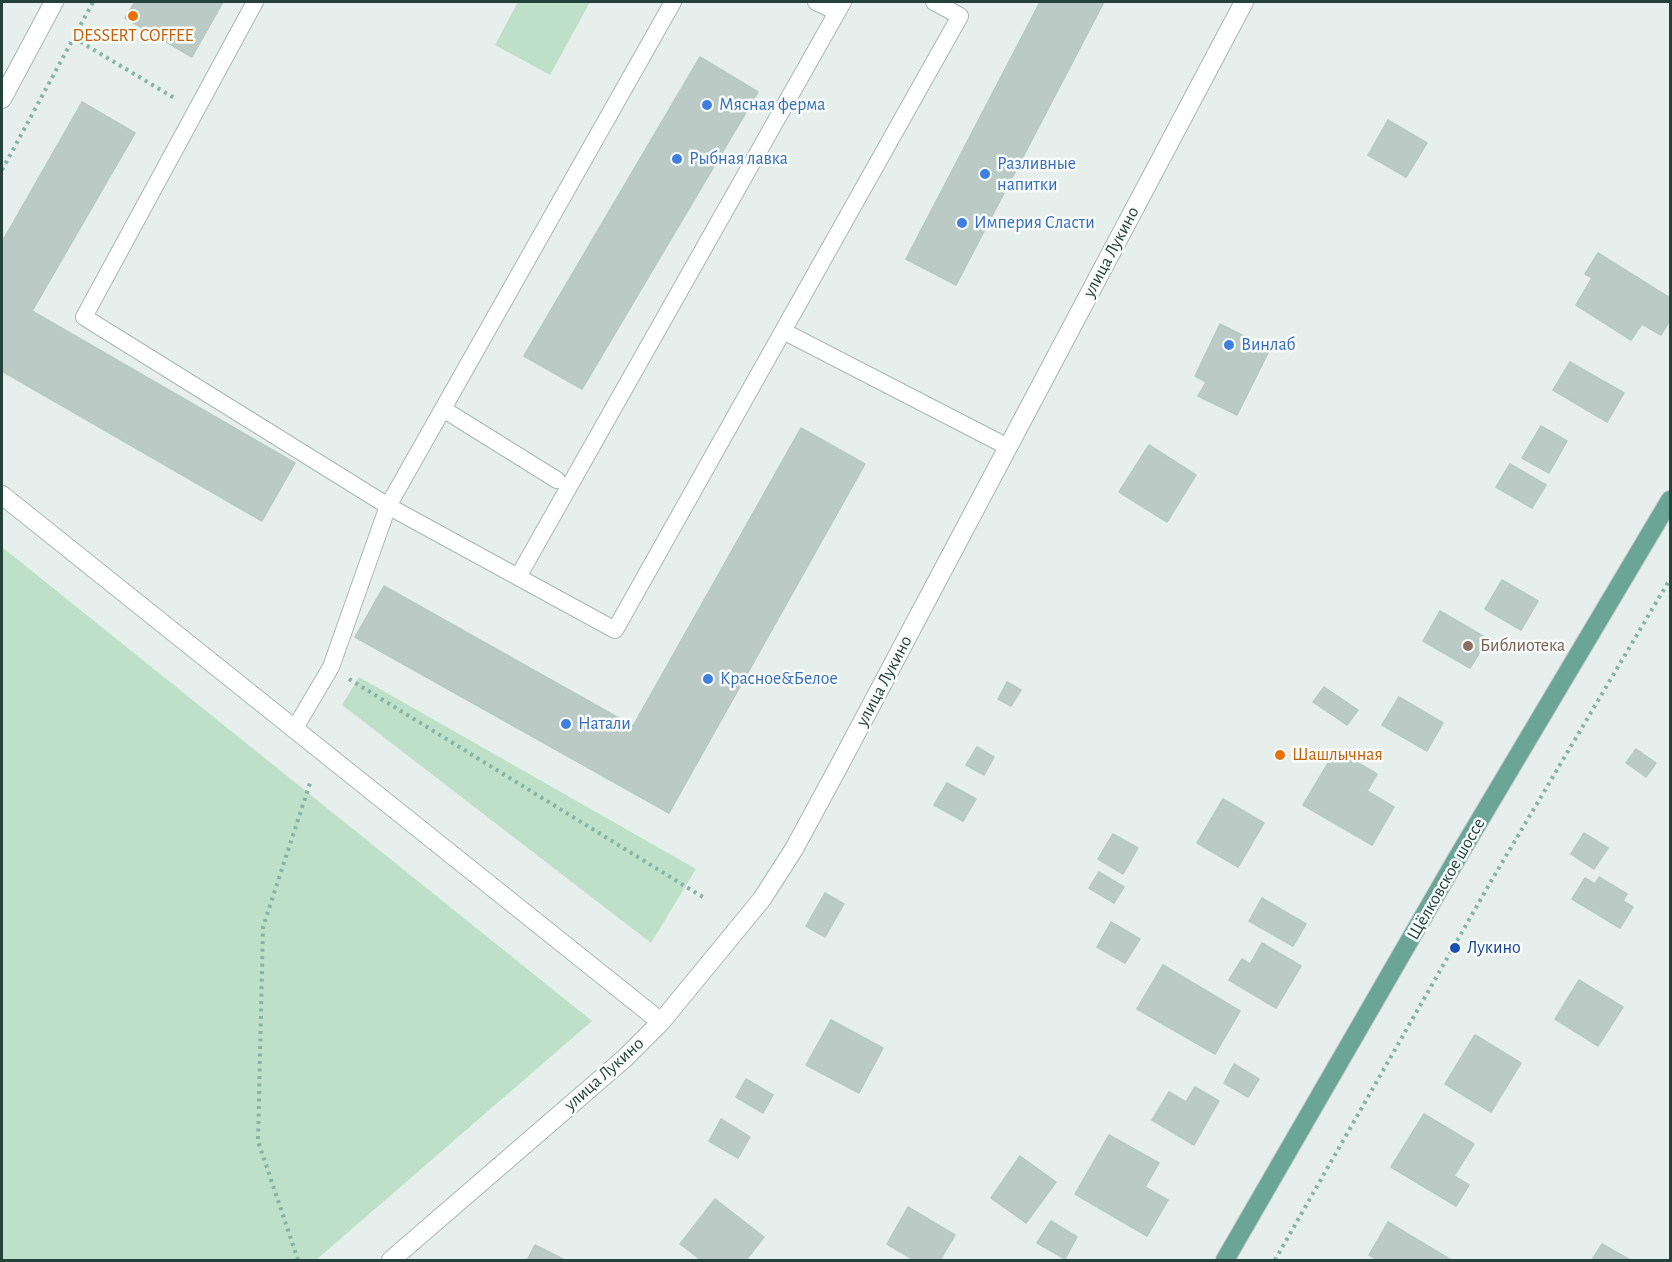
<!DOCTYPE html>
<html>
<head>
<meta charset="utf-8">
<style>
	body { margin:0 }
	#map { position:relative; width:1672px; height:1262px; overflow:hidden; background:#e6efeb; font-family:"Alegreya Sans",sans-serif }
	canvas { display:block }
	.frame { position:absolute; inset:0; border:3px solid #24423a; pointer-events:none }
</style>
</head>
<body>
<div id="map">
<canvas width="1672" height="1262"></canvas>
<div class="frame"></div>
</div>
<script>
const c = document.querySelector('canvas').getContext('2d');
c.lineJoin = 'round';
function fill(path, color) {
  c.fillStyle = color;
  c.fill(path, 'evenodd');
}
function toPath(rows) {
  const path = new Path2D();
  for (const r of rows) {
    path.moveTo(r[0], r[1]);
    for (let i = 2; i < r.length; i += 2) path.lineTo(r[i], r[i + 1]);
  }
  return path;
}
function strokePath(path, color, width, dash) {
  c.strokeStyle = color;
  c.lineWidth = width;
  c.lineCap = dash ? 'butt' : 'round';
  c.setLineDash(dash || []);
  c.stroke(path);
}
function label(font, color, halo, rows, align = 'center') {
  c.font = font + ' "Alegreya Sans",sans-serif';
  c.lineWidth = 5;
  c.setLineDash([]);
  c.textBaseline = 'middle';
  c.strokeStyle = halo;
  c.fillStyle = color;
  for (const [text, x, y, turn = 0] of rows) {
    c.save();
    c.translate(x, y);
    c.rotate((+turn || 0) * Math.PI / 180);
    c.textAlign = isNaN(turn) ? turn : align;
    if (halo) c.strokeText(text, 0, 0);
    c.fillText(text, 0, 0);
    c.restore();
  }
}
fill(toPath([
	[518,2,590,2,550,75,495,45],
	[2,547,592,1021,316,1260,2,1260],
	[359,677,696,869,651,943,342,705]
]), '#bfe0c8');
const building = toPath([
	[135,2,223,2,192,57,125,18,135,2],
	[1040,2,1104,2,956,285,906,259,1040,2],
	[700,57,758,92,582,389,524,356,700,57],
	[82,102,135,133,32,311,295,463,262,521,2,371,2,242,82,102],
	[1388,120,1427,143,1406,177,1368,155,1388,120],
	[1598,253,1670,298,1670,320,1661,335,1642,324,1631,340,1576,305,1592,278,1585,274,1598,253],
	[1220,324,1270,349,1237,415,1198,396,1206,382,1195,376,1220,324],
	[1570,362,1624,393,1607,422,1553,390,1570,362],
	[1541,426,1567,441,1549,473,1522,458,1541,426],
	[801,428,865,464,669,813,355,637,384,586,633,726,801,428],
	[1149,445,1196,475,1167,522,1119,492,1149,445],
	[1510,464,1546,485,1532,508,1496,487,1510,464],
	[1502,580,1538,601,1521,630,1485,609,1502,580],
	[1440,611,1488,639,1470,668,1423,641,1440,611],
	[1007,682,1021,690,1011,706,998,699,1007,682],
	[1324,687,1358,710,1347,725,1313,702,1324,687],
	[1399,697,1443,723,1427,751,1382,725,1399,697],
	[977,747,994,757,984,775,966,765,977,747],
	[1636,749,1656,763,1646,777,1626,763,1636,749],
	[1336,750,1377,774,1367,791,1394,807,1372,845,1303,805,1336,750],
	[947,783,976,799,963,821,934,805,947,783],
	[1223,799,1264,823,1238,867,1197,843,1223,799],
	[1584,833,1608,848,1594,869,1571,854,1584,833],
	[1113,834,1138,848,1123,874,1098,859,1113,834],
	[1099,872,1124,887,1114,903,1089,888,1099,872],
	[1599,877,1627,894,1623,901,1633,907,1620,928,1572,899,1585,878,1595,884,1599,877],
	[825,893,844,904,825,937,806,926,825,893],
	[1262,898,1306,924,1293,946,1249,921,1262,898],
	[1111,922,1140,939,1125,963,1097,947,1111,922],
	[1262,943,1301,966,1276,1008,1229,980,1242,959,1250,964,1262,943],
	[1163,965,1240,1011,1215,1054,1137,1009,1163,965],
	[1579,980,1623,1007,1598,1046,1555,1019,1579,980],
	[831,1020,883,1048,859,1093,806,1065,831,1020],
	[1475,1035,1521,1063,1491,1112,1445,1084,1475,1035],
	[1234,1064,1259,1079,1248,1097,1224,1083,1234,1064],
	[746,1079,773,1095,763,1113,736,1097,746,1079],
	[1195,1087,1219,1101,1194,1145,1152,1120,1169,1092,1186,1102,1195,1087],
	[1424,1114,1474,1144,1454,1176,1469,1185,1456,1206,1391,1167,1424,1114],
	[721,1119,750,1137,738,1158,709,1141,721,1119],
	[1109,1135,1159,1163,1145,1187,1168,1200,1147,1236,1075,1194,1109,1135],
	[1020,1156,1056,1182,1026,1223,991,1198,1020,1156],
	[715,1199,764,1237,746,1260,701,1260,680,1244,715,1199],
	[908,1207,955,1235,940,1260,914,1260,887,1244,908,1207],
	[1051,1221,1077,1237,1065,1259,1037,1243,1051,1221],
	[1388,1222,1451,1260,1378,1260,1369,1255,1388,1222],
	[1602,1244,1630,1260,1592,1260,1602,1244],
	[535,1245,565,1260,527,1260,535,1245]
]);
fill(building, '#bbcac4');
strokePath(building, '#b8c9c2', 1.5);
const lane = toPath([
	[255,2,84,317,388,506,615,630,960,16,934,2],
	[816,2,837,12],
	[783,331,1008,447],
	[443,409,557,480],
	[518,577,843,2],
	[295,728,331,667,388,506,673,2]
]);
const street = toPath([
	[2,99,54,2],
	[2,495,661,1022],
	[391,1260,625,1058,661,1022,762,899,794,849,840,764,1244,2]
]);
const primary = toPath([
	[1225,1260,1456,860,1670,500]
]);
strokePath(lane, '#a8b8b2', 18);
strokePath(street, '#a8b8b2', 20);
strokePath(primary, '#c2cac8', 20);
strokePath(toPath([
	[74,38,176,99],
	[2,170,93,2],
	[349,679,706,899],
	[298,1260,258,1141,263,927,311,780],
	[1275,1260,1490,883,1670,579]
]), '#86b3a5', 4, [3, 4.5]);
strokePath(lane, '#fff', 16);
strokePath(street, '#fff', 18);
strokePath(primary, '#6aa596', 18);
for (const [x, y, r, color] of [
	[133,16,6,"#e8710a"],
	[707,105,6,"#3f7fe0"],
	[677,159,6,"#3f7fe0"],
	[985,174,6,"#3f7fe0"],
	[962,223,6,"#3f7fe0"],
	[1229,345,6,"#3f7fe0"],
	[1468,646,6,"#8d6e63"],
	[708,679,6,"#3f7fe0"],
	[566,724,6,"#3f7fe0"],
	[1280,755,6,"#e8710a"],
	[1455,948,6,"#1a4fb4"]
]) {
  const dot = new Path2D();
  dot.arc(x, y, r, 0, 2 * Math.PI);
  c.fillStyle = color;
  c.fill(dot);
  strokePath(dot, '#f7fbf9', 2);
}
label('18px', '#c56008', '#f7fbf9', [
	["DESSERT COFFEE",133,36],
	["Шашлычная",1292,755,"left"]
]);
label('18px', '#366cbe', '#f7fbf9', [
	["Мясная ферма",719,105],
	["Рыбная лавка",689,159],
	["Разливные",997,164],
	["напитки",997,185],
	["Империя Сласти",974,223],
	["Винлаб",1241,345],
	["Красное&Белое",720,679],
	["Натали",578,724]
], 'left');
label('18px', '#24423a', '#f7fbf9', [
	["улица Лукино",1111,252,-62],
	["улица Лукино",884,681,-62],
	["Щёлковское шоссе",1446,879,-60],
	["улица Лукино",604,1074,-42]
]);
label('18px', '#785e54', '#f7fbf9', [
	["Библиотека",1480,646]
], 'left');
label('18px', '#164399', '#f7fbf9', [
	["Лукино",1467,948]
], 'left');
</script>
</body>
</html>
